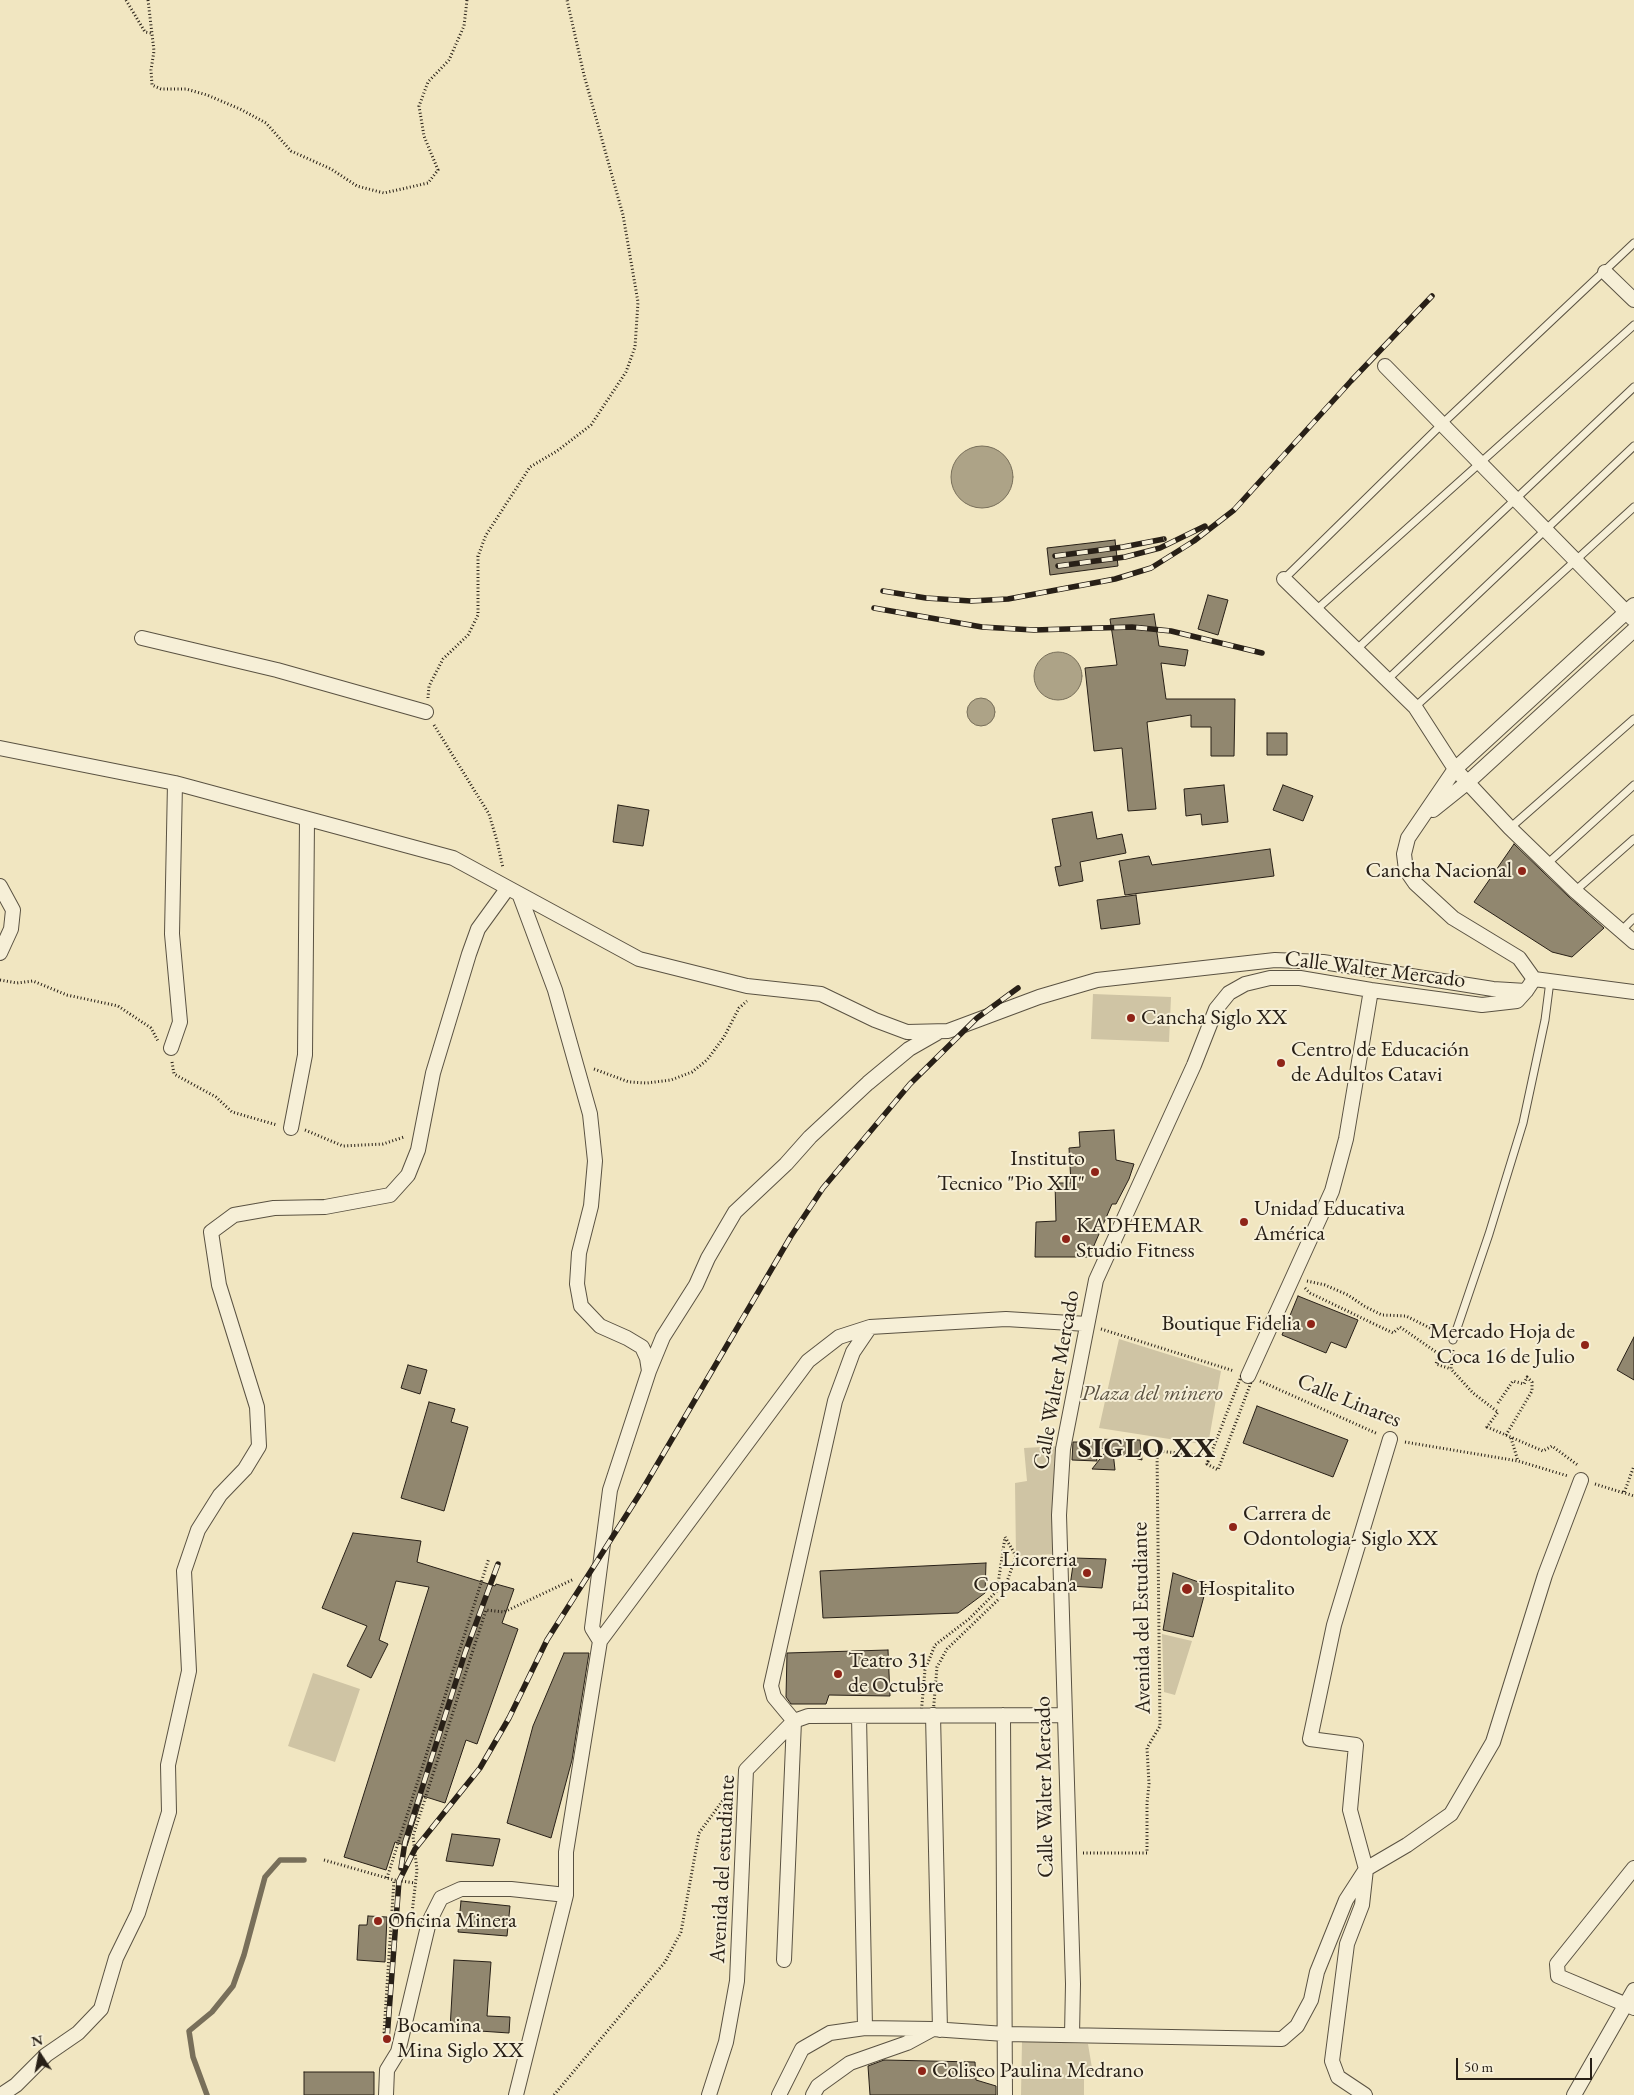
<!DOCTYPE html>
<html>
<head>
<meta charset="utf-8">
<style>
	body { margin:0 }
	#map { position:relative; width:1634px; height:2095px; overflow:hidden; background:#f1e6c1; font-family:"EB Garamond",serif }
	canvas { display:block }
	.north { position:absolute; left:15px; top:2030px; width:50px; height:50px; -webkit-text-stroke:4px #f6efd7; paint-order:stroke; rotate:349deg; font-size:14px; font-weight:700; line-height:20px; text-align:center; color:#282017 }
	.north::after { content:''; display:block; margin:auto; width:18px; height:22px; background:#282017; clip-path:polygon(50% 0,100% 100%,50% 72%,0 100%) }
	.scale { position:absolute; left:1456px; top:2058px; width:136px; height:22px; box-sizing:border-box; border:2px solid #282017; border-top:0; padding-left:6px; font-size:15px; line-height:18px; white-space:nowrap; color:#282017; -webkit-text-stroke:4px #f6efd7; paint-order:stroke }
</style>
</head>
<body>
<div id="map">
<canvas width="1634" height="2095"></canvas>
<div class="north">N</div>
<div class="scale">50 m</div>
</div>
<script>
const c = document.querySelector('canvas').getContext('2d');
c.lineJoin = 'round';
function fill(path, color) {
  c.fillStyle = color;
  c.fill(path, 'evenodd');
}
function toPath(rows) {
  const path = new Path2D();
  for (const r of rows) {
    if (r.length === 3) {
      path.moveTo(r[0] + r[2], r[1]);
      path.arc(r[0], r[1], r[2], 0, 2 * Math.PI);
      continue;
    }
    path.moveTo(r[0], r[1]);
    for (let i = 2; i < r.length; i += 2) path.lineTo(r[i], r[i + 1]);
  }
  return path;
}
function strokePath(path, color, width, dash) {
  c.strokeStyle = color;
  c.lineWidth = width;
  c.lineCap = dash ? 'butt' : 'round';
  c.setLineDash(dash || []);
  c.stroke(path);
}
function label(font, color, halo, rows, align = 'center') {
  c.font = font + ' "EB Garamond",serif';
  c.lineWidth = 4;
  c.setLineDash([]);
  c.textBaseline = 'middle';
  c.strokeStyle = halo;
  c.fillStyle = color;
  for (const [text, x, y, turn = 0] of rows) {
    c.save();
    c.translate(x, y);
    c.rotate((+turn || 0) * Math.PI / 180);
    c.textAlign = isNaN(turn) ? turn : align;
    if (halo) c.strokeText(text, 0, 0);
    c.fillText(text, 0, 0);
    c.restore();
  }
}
fill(toPath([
	[1093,994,1171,997,1169,1042,1091,1039],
	[1119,1339,1221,1371,1208,1445,1099,1428],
	[1060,1446,1056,1554,1016,1556,1015,1483,1027,1481,1024,1448],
	[1162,1634,1192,1641,1175,1695,1164,1692],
	[313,1673,360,1689,335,1762,288,1746],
	[1022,2041,1088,2044,1092,2068,1084,2070,1084,2095,1021,2095]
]), '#cfc4a4');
const water = toPath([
	[982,477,31],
	[1058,676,24],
	[981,712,14]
]);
fill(water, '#ada387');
strokePath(water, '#786f5a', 1);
strokePath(toPath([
	[207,2095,193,2057,189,2031,212,2012,233,1986,244,1955,265,1877,280,1860,304,1860]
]), '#786f5a', 5.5);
const building = toPath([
	[1115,540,1118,566,1050,575,1047,548,1115,540],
	[1208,595,1228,600,1218,635,1198,629,1208,595],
	[1154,614,1159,646,1188,650,1185,666,1161,663,1166,699,1235,699,1234,756,1211,756,1211,727,1191,727,1191,715,1147,722,1156,809,1128,811,1122,748,1094,751,1085,668,1117,665,1110,619,1154,614],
	[1267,733,1287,733,1287,755,1267,755,1267,733],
	[1224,785,1228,822,1202,825,1201,814,1186,816,1184,789,1224,785],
	[1283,785,1313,796,1303,821,1273,810,1283,785],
	[618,805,649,810,643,846,613,842,618,805],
	[1092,812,1097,839,1122,834,1126,853,1080,862,1083,881,1059,886,1055,867,1061,866,1052,819,1092,812],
	[1514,844,1569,897,1604,928,1572,957,1552,952,1474,902,1514,844],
	[1270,849,1274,876,1125,895,1119,861,1149,856,1152,865,1270,849],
	[1136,895,1140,924,1101,929,1097,900,1136,895],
	[1114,1130,1116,1160,1134,1164,1129,1179,1116,1204,1112,1204,1089,1257,1035,1257,1036,1222,1056,1221,1055,1183,1071,1183,1069,1148,1080,1147,1079,1132,1114,1130],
	[1298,1296,1358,1320,1346,1348,1331,1342,1326,1353,1282,1335,1298,1296],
	[1634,1337,1634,1380,1617,1370,1634,1337],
	[408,1365,427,1370,420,1394,401,1388,408,1365],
	[429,1402,455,1409,451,1422,468,1427,444,1511,401,1498,429,1402],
	[1257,1406,1348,1440,1333,1477,1243,1443,1257,1406],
	[1086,1439,1140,1440,1142,1460,1113,1452,1115,1470,1092,1469,1107,1450,1095,1446,1097,1461,1072,1460,1073,1442,1085,1442,1086,1439],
	[353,1533,421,1541,417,1562,495,1586,496,1584,514,1589,502,1623,518,1629,477,1744,466,1740,445,1803,423,1796,407,1846,395,1842,386,1870,344,1857,429,1587,396,1581,379,1640,388,1644,371,1678,347,1666,367,1626,322,1608,353,1533],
	[1074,1558,1106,1559,1102,1588,1070,1586,1074,1558],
	[986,1563,985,1593,958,1613,823,1618,820,1571,986,1563],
	[1173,1573,1207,1585,1193,1637,1163,1630,1173,1573],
	[888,1650,890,1696,829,1695,826,1704,791,1704,786,1697,787,1653,888,1650],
	[564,1653,589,1653,572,1760,551,1838,507,1823,533,1726,564,1653],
	[452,1834,500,1839,493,1866,446,1861,452,1834],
	[461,1901,510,1906,507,1936,458,1932,461,1901],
	[368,1916,387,1917,385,1962,357,1960,359,1925,367,1925,368,1916],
	[454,1960,491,1962,487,2016,510,2017,509,2033,450,2029,454,1960],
	[884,2060,975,2062,976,2080,996,2086,996,2095,870,2095,868,2066,884,2060],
	[304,2072,374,2072,374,2095,304,2095,304,2072]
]);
fill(building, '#91876f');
strokePath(building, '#282017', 1);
const lane = toPath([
	[1284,579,1442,424,1634,243],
	[1316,610,1634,325],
	[1356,650,1634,387],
	[1387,680,1634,446],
	[1415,707,1634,507],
	[1510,828,1634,719],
	[1548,863,1634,785],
	[1575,891,1634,839],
	[1621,931,1634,918],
	[1453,1340,1489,1234,1523,1123,1545,1020,1550,981]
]);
const street = toPath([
	[1605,272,1634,300],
	[1385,366,1633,619],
	[1284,579,1415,707,1455,769,1510,828,1575,891,1634,942],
	[1634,605,1455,769,1408,838,1404,854,1406,870,1415,883,1453,918,1519,958,1534,979,1634,992],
	[142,638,277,670,426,712],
	[0,748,175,783,453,858,639,959,747,986,821,994,875,1020,907,1032,948,1031,1039,997,1097,980,1275,960,1323,962,1493,989,1526,991],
	[1433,810,1468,782,1634,630],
	[0,886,13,910,11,929,0,953],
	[520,896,555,990,590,1114,595,1161,591,1206,579,1253,577,1284,581,1306,600,1326,627,1338,642,1347,647,1358,649,1371],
	[171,1048,180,1022,172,934,175,783],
	[291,1128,305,1055,307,820],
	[1248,1376,1332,1191,1346,1139,1371,990],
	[600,1641,592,1628,610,1490,649,1371,663,1337,696,1285,708,1258,735,1212,786,1164,810,1137,868,1083,909,1049,937,1033],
	[933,1715,940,2030],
	[1003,1715,1005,2095],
	[859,1716,865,2028],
	[1634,1868,1557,1964,1558,1976,1634,2008],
	[784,1960,794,1721,774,1697,771,1686,835,1401,853,1352,870,1327],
	[1072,2035,1073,1984,1059,1515,1063,1449,1096,1280,1194,1065,1216,1009,1229,993,1245,984,1270,978,1300,978,1371,990,1482,1005,1517,1001,1526,991,1534,979],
	[1,2095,16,2085,46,2055,78,2033,101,2009,116,1958,138,1913,169,1812,168,1765,189,1671,184,1571,198,1530,220,1495,245,1469,259,1446,257,1407,219,1285,211,1232,234,1215,274,1208,325,1207,390,1195,408,1175,418,1150,433,1073,469,954,478,929,507,889],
	[386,2095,387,2070,398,2052,429,1922,441,1898,461,1889,511,1889,566,1895],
	[516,2095,566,1895,566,1852,600,1641,808,1361,839,1337,870,1327,1006,1319,1087,1324],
	[709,2095,726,2042,737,1981,746,1770,794,1721,808,1716,1065,1715],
	[779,2095,802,2049,830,2033,865,2028,932,2029,1005,2034,1282,2039,1297,2026,1311,2000,1317,1972,1346,1900,1366,1869,1407,1845,1451,1814,1493,1742,1545,1575,1581,1480],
	[813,2095,818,2086,850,2063,907,2043,931,2030],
	[1365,2095,1338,2077,1332,2061,1347,1944,1362,1905,1366,1869,1350,1810,1356,1745,1310,1739,1334,1625,1390,1439],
	[1574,2095,1634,1990]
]);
strokePath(lane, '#5a5242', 9);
strokePath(street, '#5a5242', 16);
strokePath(toPath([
	[126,0,145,32,151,33],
	[148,0,154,51,151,70,152,85,161,89,186,89,207,95,240,109,266,123,291,151,331,169,357,186,384,193,428,183,438,170,424,136,419,106,428,82,449,60,464,26,467,0],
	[428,698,429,686,443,659,468,635,478,615,478,556,486,535,530,467,557,451,591,425,626,372,635,347,638,302,623,215,584,75,567,0],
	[434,725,489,814,497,841,503,868],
	[0,980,17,983,33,981,67,995,118,1006,151,1028,158,1041],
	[172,1062,174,1074,216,1097,232,1112,277,1125],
	[594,1069,629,1082,647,1083,671,1080,692,1072,707,1060,724,1037,739,1008,747,1001],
	[305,1130,343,1146,383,1144,404,1137],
	[1307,1281,1325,1285,1348,1295,1364,1306,1382,1315,1406,1316,1444,1335],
	[1305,1288,1310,1293,1393,1333,1400,1327,1439,1354,1436,1364,1451,1369],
	[1101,1329,1234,1371],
	[1453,1350,1451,1369,1473,1393,1498,1412,1487,1427,1543,1451,1552,1446,1579,1466],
	[1242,1374,1253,1377,1218,1470,1207,1464,1242,1374],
	[1260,1381,1378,1434],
	[1498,1403,1513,1381,1524,1384,1527,1377,1532,1382,1532,1391,1506,1435],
	[1511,1438,1518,1461],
	[1405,1442,1518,1461,1568,1476],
	[1595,1484,1624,1493,1634,1466],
	[1622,1492,1634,1496],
	[1005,1537,1016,1556,1002,1596,947,1649,937,1667,933,1715,921,1715,925,1670,935,1645,969,1619,997,1591,1005,1537],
	[1083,1853,1147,1853,1147,1803,1149,1784,1147,1748,1160,1726,1157,1451,1210,1456,1207,1464],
	[324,1860,394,1880,415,1883],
	[387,1878,489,1558],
	[411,1922,417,1870,413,1836,486,1610,504,1612,574,1579],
	[386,2036,384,2032,394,1880],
	[554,2095,665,1962,681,1932,699,1833,729,1792]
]), '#282017', 3, [1, 2.5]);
strokePath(lane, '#f6efd7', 7);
strokePath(street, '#f6efd7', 14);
const rail = toPath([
	[1055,556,1123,547,1164,539],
	[1058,566,1125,557,1160,548,1205,526],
	[883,591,926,598,971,601,1008,599,1115,579,1151,568,1194,541,1234,510,1351,381,1432,296],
	[874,608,982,627,1034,630,1132,627,1171,631,1262,653],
	[401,1868,405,1842,465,1653,498,1564],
	[387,2039,399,1881,415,1849,480,1768,509,1718,547,1640,641,1492,791,1236,823,1188,910,1084,977,1018,1018,988]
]);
strokePath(rail, '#282017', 5.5);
strokePath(rail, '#f6efd7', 4, [11]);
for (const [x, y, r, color] of [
	[1522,871,5,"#8f2418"],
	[1131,1018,5,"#8f2418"],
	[1281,1063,5,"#8f2418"],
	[1095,1172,5,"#8f2418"],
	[1244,1222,5,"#8f2418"],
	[1066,1239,5,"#8f2418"],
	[1311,1324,5,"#8f2418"],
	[1585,1345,5,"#8f2418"],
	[1233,1527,5,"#8f2418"],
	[1087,1573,5,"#8f2418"],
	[1187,1589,6,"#8f2418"],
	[838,1674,5,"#8f2418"],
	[378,1921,5,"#8f2418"],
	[387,2039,5,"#8f2418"],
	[922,2071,5,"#8f2418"]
]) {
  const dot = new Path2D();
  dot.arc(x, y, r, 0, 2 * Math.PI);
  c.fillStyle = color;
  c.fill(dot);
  strokePath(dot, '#f6efd7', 2);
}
label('22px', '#282017', '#f6efd7', [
	["Cancha Nacional",1512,871,"right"],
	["Cancha Siglo XX",1141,1018],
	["Centro de Educación",1291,1050],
	["de Adultos Catavi",1291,1075],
	["Instituto",1085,1159,"right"],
	["Tecnico \"Pio XII\"",1085,1184,"right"],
	["Unidad Educativa",1254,1209],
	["América",1254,1234],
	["KADHEMAR",1076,1226],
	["Studio Fitness",1076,1251],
	["Boutique Fidelia",1301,1324,"right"],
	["Mercado Hoja de",1575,1332,"right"],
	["Coca 16 de Julio",1575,1357,"right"],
	["Carrera de",1243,1514],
	["Odontologia- Siglo XX",1243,1539],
	["Licoreria",1077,1560,"right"],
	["Copacabana",1077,1585,"right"],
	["Hospitalito",1198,1589],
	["Teatro 31",848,1661],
	["de Octubre",848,1686],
	["Oficina Minera",388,1921],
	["Bocamina",397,2026],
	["Mina Siglo XX",397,2051],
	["Coliseo Paulina Medrano",932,2071]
], 'left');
label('22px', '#282017', '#f6efd7', [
	["Calle Walter Mercado",1375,970,7],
	["Calle Walter Mercado",1057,1380,-80],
	["Calle Linares",1349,1401,22],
	["Avenida del Estudiante",1142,1618,-91],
	["Calle Walter Mercado",1045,1787,-91],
	["Avenida del estudiante",723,1869,-87]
]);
label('italic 22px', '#5a5141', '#f6efd7', [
	["Plaza del minero",1152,1394]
]);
c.letterSpacing = '1px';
label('bold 28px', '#282017', '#f6efd7', [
	["SIGLO XX",1147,1449]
]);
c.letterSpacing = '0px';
</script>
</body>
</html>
